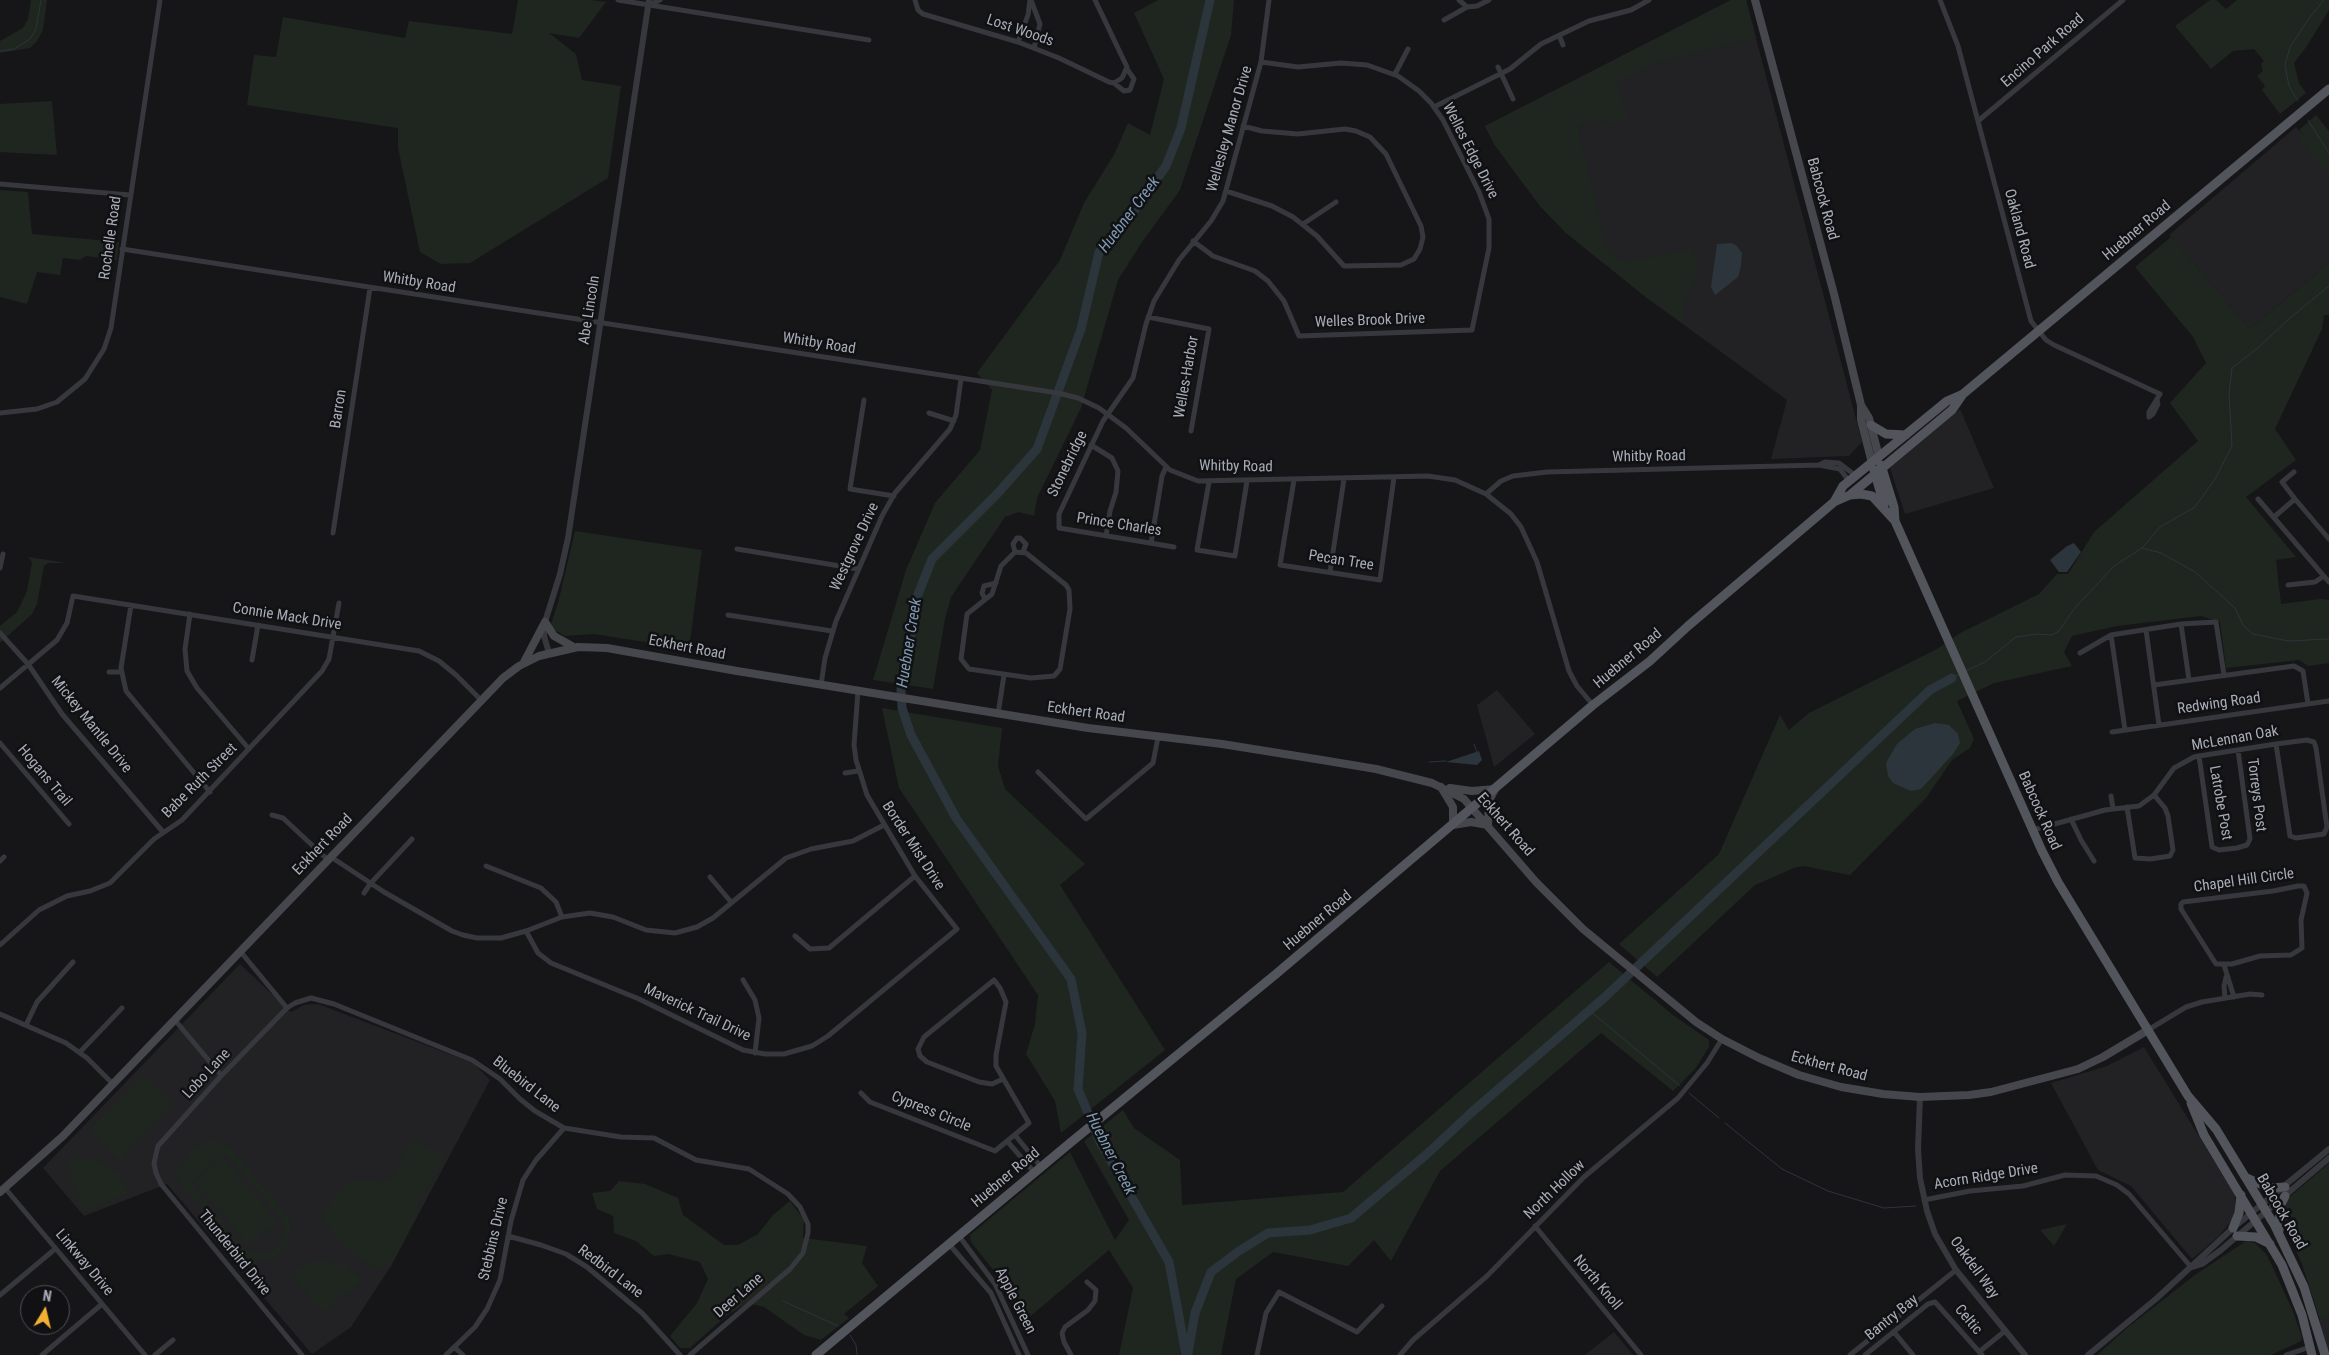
<!DOCTYPE html>
<html>
<head>
<meta charset="utf-8">
<style>
	body { margin:0 }
	#map { position:relative; width:2329px; height:1355px; overflow:hidden; background:#161618; font-family:"Roboto Condensed",sans-serif }
	canvas { display:block }
	.north { position:absolute; left:20px; top:1285px; width:50px; height:50px; box-sizing:border-box; background:#111113; border:1px solid #4d4f55; border-radius:50%; rotate:9deg; font-size:14px; font-weight:700; line-height:20px; text-align:center; color:#a8adb8 }
	.north::after { content:''; display:block; margin:auto; width:18px; height:22px; background:#f2b134; clip-path:polygon(50% 0,100% 100%,50% 72%,0 100%) }
</style>
</head>
<body>
<div id="map">
<canvas width="2329" height="1355"></canvas>
<div class="north">N</div>
</div>
<script>
const c = document.querySelector('canvas').getContext('2d');
c.lineJoin = 'round';
function fill(path, color) {
  c.fillStyle = color;
  c.fill(path, 'evenodd');
}
function toPath(rows) {
  const path = new Path2D();
  for (const r of rows) {
    path.moveTo(r[0], r[1]);
    for (let i = 2; i < r.length; i += 2) path.lineTo(r[i], r[i + 1]);
  }
  return path;
}
function strokePath(path, color, width, dash) {
  c.strokeStyle = color;
  c.lineWidth = width;
  c.lineCap = dash ? 'butt' : 'round';
  c.setLineDash(dash || []);
  c.stroke(path);
}
function label(font, color, halo, rows, align = 'center') {
  c.font = font + ' "Roboto Condensed",sans-serif';
  c.lineWidth = 5;
  c.setLineDash([]);
  c.textBaseline = 'middle';
  c.strokeStyle = halo;
  c.fillStyle = color;
  for (const [text, x, y, turn = 0] of rows) {
    c.save();
    c.translate(x, y);
    c.rotate((+turn || 0) * Math.PI / 180);
    c.textAlign = isNaN(turn) ? turn : align;
    if (halo) c.strokeText(text, 0, 0);
    c.fillText(text, 0, 0);
    c.restore();
  }
}
fill(toPath([
	[1731,0,1746,0,1862,442,1849,456,1771,459,1787,400,1647,298,1566,233,1540,206,1494,144,1485,126],
	[2296,127,2329,165,2329,263,2250,329,2169,235],
	[1960,409,1994,488,1905,514,1890,468],
	[1497,690,1535,734,1494,767,1477,705],
	[240,964,291,1012,304,1005,318,1004,473,1063,490,1080,391,1266,351,1327,312,1354,167,1184,84,1216,43,1168],
	[2144,1047,2235,1195,2236,1215,2219,1236,2192,1259,2131,1186,2098,1170,2051,1083,2107,1066],
	[2329,1317,2329,1355,2328,1355,2319,1320],
	[1614,1332,1633,1355,1585,1355]
]), '#222225');
fill(toPath([
	[31,0,47,0,43,30,37,41,30,48,0,53,0,41,23,28,28,19],
	[518,0,591,0,606,2,579,38,549,33,576,54,582,80,621,86,608,178,470,263,441,264,420,252,398,148,398,128,247,105,254,55,276,57,283,17,405,38,409,21,512,34],
	[1158,0,1234,0,1231,35,1180,190,1142,242,1118,280,1081,408,1037,498,1034,516,1019,512,1005,517,951,597,945,619,933,689,873,680,906,570,935,503,980,450,992,390,977,373,1060,260,1084,203,1115,153,1128,123,1150,135,1164,79,1134,13],
	[1731,0,1746,0,1756,38,1659,61,1617,81,1627,119,1610,124,1599,119,1579,125,1578,131,1606,245,1612,255,1618,260,1631,262,1693,248,1699,276,1688,293,1683,308,1684,324,1647,298,1566,233,1540,206,1494,144,1485,126],
	[2210,0,2216,0,2226,9,2237,0,2329,0,2329,10,2307,46,2294,63,2299,83,2306,93,2280,114,2262,90,2265,86,2257,76,2263,71,2261,64,2264,61,2254,49,2233,51,2211,69,2175,26],
	[52,101,57,155,0,152,0,104],
	[2316,115,2329,131,2329,175,2300,141,2303,135,2299,130],
	[0,190,28,192,32,234,119,242,117,260,86,256,80,260,63,258,60,275,37,272,27,304,0,297],
	[2171,237,2250,329,2329,263,2329,315,2324,315,2322,329,2275,429,2296,460,2246,497,2296,557,2276,560,2281,604,2320,599,2329,600,2329,663,2308,666,2299,660,2226,668,2220,622,2201,616,2117,626,2072,636,2064,652,2072,666,1994,683,1957,701,1974,739,1970,748,1952,760,1926,798,1850,875,1803,866,1794,868,1755,885,1657,977,1619,944,1719,854,1780,715,1789,730,1809,713,1937,649,1960,633,2039,594,2057,574,2068,574,2094,532,2198,441,2170,403,2206,363,2193,337,2135,267],
	[575,531,702,550,689,649,594,634,565,636,553,629,551,624,558,603],
	[28,557,68,563,48,563,44,566,37,604,32,614,0,643,0,626,17,612,27,591,32,562],
	[882,708,1002,728,998,766,1005,789,1085,864,1060,885,1165,1050,1061,1133,1055,1101,1026,1054,1035,1024,1038,995,899,788],
	[1609,962,1673,1015,1709,1040,1709,1047,1695,1069,1673,1091,1601,1033,1440,1171,1391,1261,1374,1240,1348,1266,1273,1252,1236,1279,1221,1355,1119,1355,1133,1288,1109,1250,1020,1325,1012,1303,998,1276,971,1242,970,1235,1070,1152,1115,1240,1129,1220,1084,1141,1123,1110,1134,1128,1180,1160,1182,1205,1343,1192],
	[143,1076,173,1104,119,1160,89,1131],
	[412,1139,445,1156,422,1199,419,1198,418,1205,420,1210,391,1266,383,1269,373,1268,347,1249,320,1217,348,1180,390,1182],
	[208,1142,216,1142,231,1148,289,1218,291,1229,289,1240,285,1249,276,1256,267,1260,255,1260,257,1263,252,1268,173,1174,182,1167,190,1151,197,1145],
	[226,1153,282,1220,283,1238,278,1246,271,1251,259,1254,245,1248,191,1183],
	[223,1157,277,1221,249,1245,195,1181],
	[85,1159,96,1160,116,1171,130,1193,83,1212,67,1163,73,1160],
	[2329,1163,2329,1317,2320,1320,2302,1264,2281,1218,2286,1200],
	[619,1181,645,1184,678,1198,683,1215,724,1245,738,1245,758,1234,773,1215,790,1201,804,1220,803,1238,867,1246,862,1263,878,1286,844,1314,849,1318,821,1340,804,1335,764,1307,747,1303,726,1316,690,1348,680,1348,670,1336,697,1303,708,1279,700,1262,668,1254,654,1256,636,1241,614,1233,613,1216,597,1209,592,1193,610,1191],
	[2067,1224,2054,1246,2040,1230],
	[2246,1241,2255,1243,2267,1255,2292,1309,2302,1337,2301,1341,2271,1355,2097,1355,2127,1328,2195,1275],
	[321,1260,344,1265,362,1280,327,1310,321,1310,291,1274,309,1263]
]), '#1e261f');
fill(toPath([
	[1731,243,1736,245,1742,253,1741,266,1738,277,1715,295,1711,287,1717,244],
	[2074,543,2081,552,2067,572,2059,572,2050,560,2067,546],
	[1935,723,1949,725,1958,734,1960,743,1953,754,1921,789,1911,791,1893,783,1888,776,1886,763,1897,744,1915,729],
	[1479,751,1482,760,1477,765,1446,762]
]), '#2c353c');
strokePath(toPath([
	[0,51,14,49,30,39,36,29,41,0],
	[2298,101,2289,86,2285,65,2290,47,2310,17,2324,0],
	[2308,120,2329,153],
	[2142,548,2161,553,2195,572,2235,608,2243,625,2253,634,2288,641,2329,639],
	[1966,671,1985,662,2016,637,2037,634,2052,635,2059,631,2074,609,2114,566,2142,548,2160,527,2195,507,2215,479,2232,446,2229,394,2232,368,2259,347,2291,317,2329,286],
	[1952,678,1958,675],
	[1474,744,1477,752],
	[1429,762,1446,761],
	[1589,1010,1680,1086],
	[1689,1093,1719,1118],
	[1725,1123,1782,1169,1828,1191,1884,1208,1916,1206],
	[783,1301,838,1326],
	[850,1335,856,1345,857,1355]
]), '#2c353c', 1);
strokePath(toPath([
	[1188,1353,1195,1313,1211,1272,1239,1251,1268,1233,1310,1230,1351,1218,1427,1154,1472,1112,1605,997,1930,690,1952,678],
	[1186,1355,1169,1262,1100,1142,1078,1089,1082,1033,1071,979,956,818,911,735,902,708,901,689,917,597,932,559,997,494,1037,449,1081,329,1099,252,1124,224,1166,166,1181,128,1210,0]
]), '#2c353c', 9);
strokePath(toPath([
	[618,0,869,40],
	[915,0,918,10,923,14,1018,42,1059,58,1109,82,1114,83,1122,78,1127,67,1095,0],
	[1031,0,1040,24,1034,48],
	[1459,0,1467,7],
	[1940,0,1958,46,2031,321,2046,340,2054,345,2160,394,2149,412,2149,417],
	[649,5,660,0],
	[1444,20,1467,7,1477,6,1489,0],
	[1559,35,1563,45],
	[1018,42,1028,15,1030,0],
	[1498,67,1513,99],
	[1395,74,1408,49],
	[1114,83,1124,91,1130,90,1134,79,1127,69],
	[1434,107,1510,69,1541,44,1589,21,1631,10,1649,0],
	[1978,121,2123,0],
	[0,184,130,195],
	[1226,191,1272,206,1293,217,1317,236,1344,266,1401,265,1414,259,1420,249,1423,237,1421,226,1386,154,1370,137,1356,131,1345,129,1298,134,1262,131,1243,126],
	[1303,224,1336,202],
	[1193,241,1213,256,1255,271,1268,281,1284,301,1299,336,1472,330,1489,248,1489,219,1479,192,1443,120,1431,103,1419,91,1398,76,1367,65,1341,63,1298,67,1261,62],
	[122,249,1058,393,1078,398,1099,408,1126,428,1170,470,1198,481,1428,476,1455,480,1486,494,1511,514,1521,527,1537,562,1569,671,1577,686,1593,705],
	[1148,317,1209,329,1191,431],
	[864,400,850,489,894,496],
	[0,413,37,409,57,402,85,379,104,349,111,328,160,0],
	[929,413,954,421],
	[2149,417,2153,414,2158,404,2157,400],
	[1091,445,1112,458,1118,471,1116,492,1110,511,1106,536],
	[1819,465,1825,462,1839,463,1856,476],
	[2294,472,2282,482,2295,499],
	[1294,480,1280,565,1380,580,1394,477],
	[1209,482,1197,550,1235,556,1247,481],
	[1486,494,1501,481,1513,476,1547,472,1819,465,1840,469,1849,481],
	[2258,499,2329,582],
	[2274,517,2295,499,2329,539],
	[333,533,370,288],
	[1151,543,1162,476,1166,467],
	[1174,547,1059,528,1059,514,1103,421,1133,378,1146,324,1154,301,1179,260,1211,221,1223,201,1261,62,1269,0],
	[737,549,858,569],
	[1015,552,1026,553,1066,585,1069,590,1070,609,1060,669,1054,676,1031,678,969,669,961,659,967,614,992,594,1001,566,1015,552],
	[1015,552,1013,544,1017,538,1020,538,1026,544,1023,552],
	[0,568,3,554],
	[1330,572,1344,479],
	[2288,585,2315,582,2324,576],
	[985,599,982,593,984,586,996,583],
	[131,605,121,668,126,691,210,792],
	[190,614,185,649,187,671,197,688,249,749],
	[728,615,832,631],
	[2181,624,2189,680],
	[2146,630,2159,725],
	[0,633,28,664,62,714,163,832],
	[2111,635,2125,730],
	[2080,653,2111,635,2181,624,2216,622,2224,675],
	[252,660,258,625],
	[109,672,121,672],
	[821,685,825,658,836,621,882,516,895,493,950,429,956,415,961,379],
	[2154,685,2294,666,2303,671,2308,704],
	[0,688,57,640,67,623,73,596,419,651,439,661,456,675,480,699],
	[998,714,1004,675],
	[2112,732,2329,701],
	[0,743,69,824],
	[2199,756,2212,847,2219,850,2237,848,2247,845,2250,839,2238,750],
	[1038,772,1086,819,1153,763,1158,737],
	[845,773,858,771],
	[2111,796,2113,808],
	[2127,807,2135,858,2150,859,2170,856,2173,850,2168,816,2165,808,2154,795],
	[272,815,283,818,328,860],
	[2071,819,2081,840,2094,861],
	[2033,830,2105,810,2139,806,2154,795,2174,768,2194,757,2199,756,2276,744,2307,740,2314,742,2316,748,2327,827,2324,834,2296,838,2290,836,2276,744],
	[331,857,384,892,452,931,463,935,477,938,501,938,526,931,562,917,590,913,613,917,646,930,675,933,697,927,713,918,786,858,811,849,853,841,884,825],
	[0,861,4,857],
	[486,866,541,888,556,902,562,917],
	[710,877,731,902],
	[2298,886,2304,886,2307,893,2301,920,2302,948,2291,955,2260,956,2232,964,2216,964,2181,909,2181,904,2183,902,2273,891,2298,886],
	[364,893,370,884,412,839],
	[526,931,538,953,551,963,639,999,743,1050,765,1054,784,1054,812,1046,828,1036,957,929,915,876,867,795,856,760,854,745,858,691],
	[795,936,810,949,829,948,915,876],
	[0,945,39,910,67,896,90,891,110,883,154,839,182,820,322,671,329,659,339,603],
	[240,951,287,1008],
	[2224,965,2234,997],
	[743,980,755,1000,759,1018,755,1053],
	[2225,998,2224,986,2226,977],
	[0,1014,66,1043,87,1058,113,1084],
	[174,1019,221,1075],
	[26,1025,37,1002,73,962],
	[2148,1030,2186,1007,2202,1002,2250,994,2262,995],
	[80,1052,122,1008],
	[861,1093,870,1102,995,1151,1029,1123,996,1066,996,1055,1006,1002,1000,988,994,980,924,1037,918,1049,920,1056,927,1062,979,1082,992,1084,1003,1079],
	[1015,1135,1041,1167],
	[1007,1141,1034,1172],
	[5,1188,145,1355],
	[1924,1200,1970,1191,2023,1186,2065,1175,2096,1176,2117,1185,2129,1194,2191,1267],
	[1535,1226,1641,1355],
	[508,1236,541,1245,566,1254,587,1267,642,1313,680,1355],
	[959,1236,995,1284,1028,1355],
	[949,1244,991,1293,1019,1355],
	[0,1295,55,1249],
	[1894,1332,1913,1355],
	[454,1347,463,1355],
	[1979,1352,2005,1331],
	[42,1355,102,1304],
	[155,1355,173,1340],
	[302,1355,161,1184,156,1173,154,1163,158,1146,220,1077,287,1008,295,1003,311,998,334,1004,472,1060,500,1079,520,1099,535,1111,564,1128,621,1137,654,1138,696,1160,749,1169,788,1194,800,1207,808,1224,808,1233,803,1253,790,1269,690,1355],
	[446,1355,475,1327,487,1309,500,1280,511,1221,523,1180,536,1160,564,1128],
	[1071,1355,1064,1342,1062,1333,1065,1327,1088,1310,1095,1301,1096,1290,1087,1282],
	[1257,1355,1266,1313,1279,1292,1357,1332,1382,1306],
	[1400,1355,1413,1340,1487,1276,1584,1177,1678,1098,1707,1063,1722,1039],
	[1850,1355,1956,1270],
	[1865,1355,1928,1304,1935,1302,1982,1355],
	[2286,1355,2310,1347]
]), '#37383d', 5);
strokePath(toPath([
	[549,653,544,636,545,622,560,574,568,538,649,0],
	[1920,1097,1918,1149,1920,1178,1927,1211,1935,1234,1956,1270,2025,1355],
	[2192,1267,2202,1264,2221,1250,2329,1158],
	[2088,1355,2157,1298,2233,1228,2329,1149]
]), '#37383d', 6);
strokePath(toPath([
	[1755,0,1834,294,1861,405,1861,420,1872,463],
	[1861,405,1869,418,1879,457],
	[545,622,554,636,572,646],
	[524,662,545,622],
	[1441,787,1453,807,1453,825,1471,822,1488,825,1489,801,1495,789],
	[1450,788,1472,791,1495,789],
	[0,1192,63,1136,503,678,519,666,539,656,578,647,607,648,737,671,1088,728,1222,744,1322,760,1376,769,1432,783,1464,799,1536,882,1583,929,1696,1022,1722,1039,1759,1058,1799,1075,1841,1087,1883,1094,1920,1097,1969,1095,1991,1092,2078,1069,2103,1057,2148,1030]
]), '#45474d', 8);
strokePath(toPath([
	[1871,425,1886,434,1906,435],
	[1881,465,1894,507,1895,521],
	[1874,470,1884,505],
	[1850,495,1861,494,1872,496,1895,521,2042,851,2058,882,2188,1096,2216,1129,2275,1226,2304,1287,2325,1355],
	[1834,502,1850,495,1952,410,1963,394,2329,89],
	[2191,1103,2204,1135,2282,1265,2302,1315,2312,1355],
	[2247,1178,2269,1188,2285,1187],
	[2233,1228,2239,1213,2241,1195],
	[2279,1230,2280,1206,2285,1196],
	[2237,1236,2256,1237,2270,1244],
	[816,1355,1070,1143,1276,974,1593,705,1650,661,1688,626,1834,502,1843,486,1947,401,1963,394]
]), '#53555c', 9);
label('15px', '#a8adb8', '#111113', [
	["Lost Woods",1020,31,19],
	["Encino Park Road",2043,51,-41],
	["Wellesley Manor Drive",1230,129,-74],
	["Welles Edge Drive",1470,151,63],
	["Babcock Road",1822,199,75],
	["Oakland Road",2019,229,75],
	["Huebner Road",2137,231,-40],
	["Rochelle Road",111,238,-82],
	["Whitby Road",419,283,9],
	["Abe Lincoln",590,310,-81],
	["Welles Brook Drive",1370,321,-2],
	["Whitby Road",819,344,9],
	["Welles-Harbor",1187,377,-80],
	["Barron",339,409,-81],
	["Whitby Road",1649,457,-1],
	["Stonebridge",1068,464,-64],
	["Whitby Road",1236,467,1],
	["Prince Charles",1119,525,9],
	["Westgrove Drive",855,547,-65],
	["Pecan Tree",1341,561,9],
	["Connie Mack Drive",287,617,9],
	["Eckhert Road",687,648,11],
	["Huebner Road",1628,659,-40],
	["Redwing Road",2219,704,-8],
	["Eckhert Road",1086,713,8],
	["Mickey Mantle Drive",91,725,51],
	["McLennan Oak",2235,739,-10],
	["Hogans Trail",44,776,50],
	["Babe Ruth Street",200,781,-45],
	["Torreys Post",2256,795,83],
	["Latrobe Post",2220,803,80],
	["Babcock Road",2039,811,66],
	["Eckhert Road",1505,825,49],
	["Eckhert Road",323,845,-46],
	["Border Mist Drive",913,846,57],
	["Chapel Hill Circle",2244,881,-8],
	["Huebner Road",1318,921,-40],
	["Maverick Trail Drive",697,1013,25],
	["Eckhert Road",1829,1067,15],
	["Lobo Lane",207,1074,-47],
	["Bluebird Lane",526,1085,38],
	["Cypress Circle",931,1112,22],
	["Acorn Ridge Drive",1986,1177,-9],
	["Huebner Road",1006,1178,-40],
	["North Hollow",1555,1190,-44],
	["Babcock Road",2281,1212,60],
	["Stebbins Drive",494,1239,-77],
	["Thunderbird Drive",234,1253,51],
	["Linkway Drive",84,1263,50],
	["Oakdell Way",1974,1268,54],
	["Redbird Lane",610,1272,37],
	["North Knoll",1597,1283,50],
	["Deer Lane",739,1296,-41],
	["Apple Green",1015,1301,63],
	["Bantry Bay",1892,1318,-39],
	["Celtic",1968,1320,50]
]);
label('italic 16px', '#7f9bb3', '#111113', [
	["Huebner Creek",1130,215,-53],
	["Huebner Creek",910,643,-81],
	["Huebner Creek",1110,1154,63]
]);
</script>
</body>
</html>
